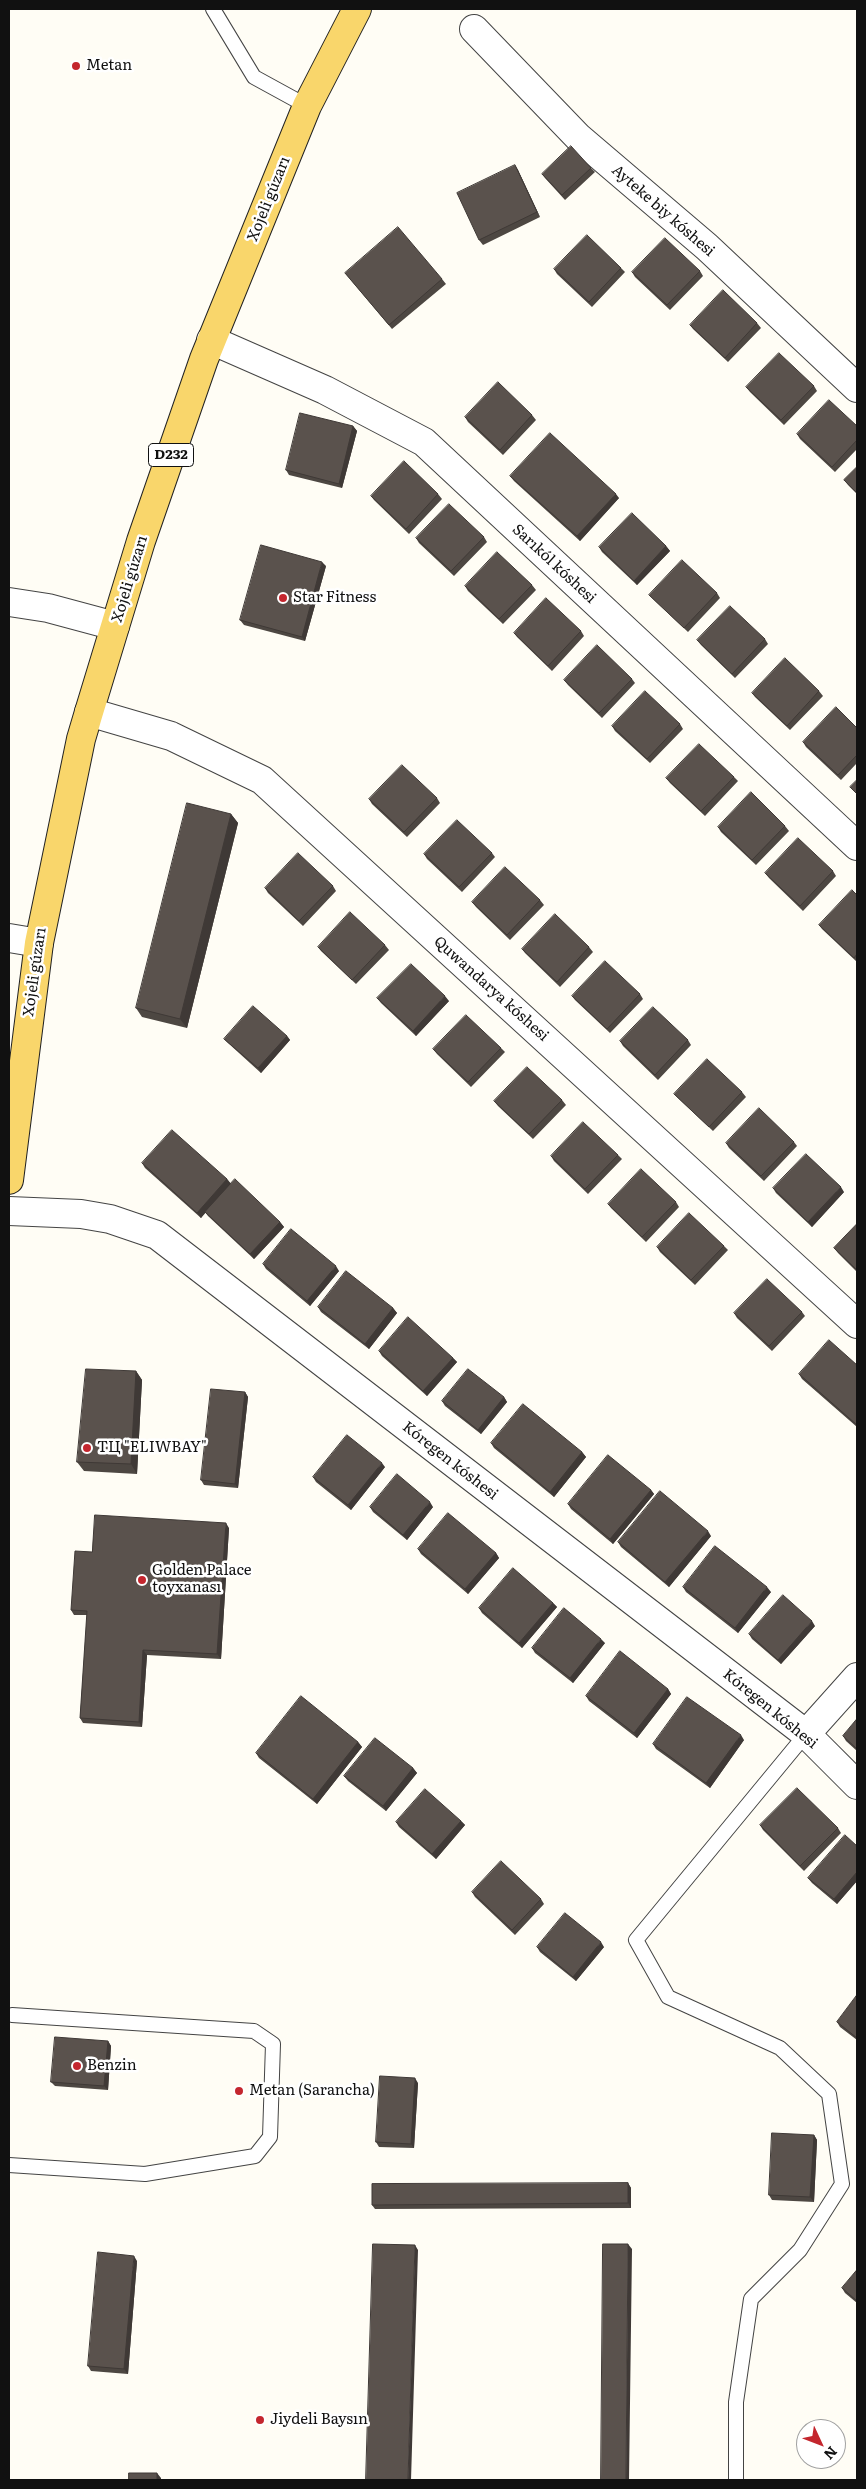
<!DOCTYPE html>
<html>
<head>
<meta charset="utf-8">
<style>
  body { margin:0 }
  #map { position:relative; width:866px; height:2489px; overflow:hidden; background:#fffdf5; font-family:Literata,serif }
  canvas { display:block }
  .frame { position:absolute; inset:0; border:10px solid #111; pointer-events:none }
  .north { position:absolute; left:796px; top:2419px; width:50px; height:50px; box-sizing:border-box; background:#fff; border:1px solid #a0a0a0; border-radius:50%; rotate:133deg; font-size:14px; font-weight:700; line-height:20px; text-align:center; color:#111 }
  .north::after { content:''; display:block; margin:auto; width:18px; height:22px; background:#c4262e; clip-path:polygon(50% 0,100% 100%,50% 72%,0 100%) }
</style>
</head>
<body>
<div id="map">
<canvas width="866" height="2489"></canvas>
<div class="frame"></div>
<div class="north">N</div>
</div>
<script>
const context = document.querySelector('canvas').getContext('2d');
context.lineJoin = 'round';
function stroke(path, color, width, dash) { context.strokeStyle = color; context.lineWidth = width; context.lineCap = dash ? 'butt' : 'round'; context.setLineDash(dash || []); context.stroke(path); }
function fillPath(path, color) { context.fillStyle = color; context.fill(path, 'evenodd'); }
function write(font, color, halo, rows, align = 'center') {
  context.font = font + ' Literata,serif'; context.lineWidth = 5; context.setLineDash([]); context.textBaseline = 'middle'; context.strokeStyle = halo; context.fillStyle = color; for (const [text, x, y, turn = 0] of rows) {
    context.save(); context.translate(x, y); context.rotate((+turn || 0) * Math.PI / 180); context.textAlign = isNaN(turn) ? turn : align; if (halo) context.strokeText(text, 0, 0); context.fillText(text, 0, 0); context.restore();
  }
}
const lane = new Path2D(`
  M213,9L254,77L307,106
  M9,2165L145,2174L255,2156L270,2137L273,2044L254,2031L12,2015
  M736,2480V2402L751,2299L800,2250L842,2184L829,2094L780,2048L668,1997L636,1940L806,1734`);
const street = new Path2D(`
  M474,29L578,137L707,247L857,388
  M211,340L325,390L424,442L857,846
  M9,602L48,608L115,626
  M89,712L171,736L262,780L857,1324
  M9,938L39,943
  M9,1211L81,1214L110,1219L157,1235L806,1734L857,1785
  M806,1734L857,1677`);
const primary = new Path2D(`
  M9,1180L39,943L81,739L89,712L141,541L204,359L307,106L357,9`);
const wall = new Path2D(`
  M515,165L518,170L540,217L483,245L479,240Z
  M591,168L595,172L565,200L545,178L542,174Z
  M621,268L625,272L592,307L557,274L554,269Z
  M700,271L703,276L670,310L635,277L632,272Z
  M345,273L442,279L446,284L392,329Z
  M757,323L761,328L728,362L693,329L690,325Z
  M814,386L817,391L784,425L750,392L746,387Z
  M532,415L536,420L503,455L468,422L465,417Z
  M353,426L357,431L342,488L289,475L286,470Z
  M857,426V449L835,472L800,439L797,434Z
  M857,467V494L848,485L844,480Z
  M510,476L619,498L580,541L514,481Z
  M438,494L442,499L409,534L374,500L371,496Z
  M484,537L487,542L454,576L419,543L416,538Z
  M666,546L670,551L637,585L602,552L599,547Z
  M326,566L305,641L244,625L240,620Z
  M532,585L536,590L503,624L468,591L465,586Z
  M717,593L720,598L688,632L653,599L649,595Z
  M581,631L584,636L552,671L517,637L514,633Z
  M765,639L768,644L735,678L701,645L697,640Z
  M632,679L635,683L602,718L568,685L564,680Z
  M819,691L823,696L790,730L755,697L752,693Z
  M680,724L683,729L650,763L615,731L612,726Z
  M857,728V763L841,780L806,747L803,742Z
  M734,777L738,781L705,816L670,783L666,778Z
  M437,798L440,803L407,837L372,804L369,799Z
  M231,814L238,823L187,1028L142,1017L136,1008Z
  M785,826L789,831L756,865L721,832L718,827Z
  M492,853L495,857L462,892L427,859L424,854Z
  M833,871L836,876L803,911L769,878L765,873Z
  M333,886L336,891L303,926L268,893L265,888Z
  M857,895V962L822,929L819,925Z
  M540,900L544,905L510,940L476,907L472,902Z
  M385,945L389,950L356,984L321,951L318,947Z
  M589,947L593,952L560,987L525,953L522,949Z
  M640,994L643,999L610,1033L575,1000L572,996Z
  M377,998L449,1001L416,1036L381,1003Z
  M287,1036L290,1040L261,1073L228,1043L224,1039Z
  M688,1040L691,1045L658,1080L623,1046L620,1041Z
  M501,1048L505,1052L471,1087L437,1054L433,1049Z
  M742,1092L746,1097L713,1131L678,1098L674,1094Z
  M562,1100L566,1105L533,1139L498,1106L494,1101Z
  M794,1142L797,1146L764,1181L729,1148L726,1143Z
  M618,1155L622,1159L588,1194L554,1161L551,1156Z
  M142,1163L227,1179L231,1184L280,1222L284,1227L254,1259L208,1216L205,1212L201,1218L145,1168Z
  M773,1188L844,1192L812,1227L776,1193Z
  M676,1202L679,1207L646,1242L611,1208L608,1204Z
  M857,1224V1272L838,1253L834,1248Z
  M724,1246L728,1250L695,1285L660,1252L657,1247Z
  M263,1264L339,1271L310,1306L266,1269Z
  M318,1307L393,1308L397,1313L369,1349L321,1312Z
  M802,1312L805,1316L772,1351L737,1318L734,1313Z
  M379,1351L453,1358L457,1362L427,1396L382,1356Z
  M857,1365V1427L802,1379L799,1374Z
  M136,1371L142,1380L137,1474L84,1471L77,1462Z
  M245,1392L248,1397L238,1488L204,1485L201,1480Z
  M504,1397L507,1402L481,1434L445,1406L442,1401Z
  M491,1443L582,1452L586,1457L554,1497L494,1448Z
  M385,1467L351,1510L316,1482L313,1477Z
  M651,1490L654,1494L613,1544L571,1509L568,1504Z
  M370,1507H433L407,1540L373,1512Z
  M229,1528L221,1659L147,1655L142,1727L83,1723L80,1718L87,1615H74L71,1610L92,1552Z
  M711,1536L669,1587L621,1547L618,1542Z
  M418,1549L496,1553L499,1558L468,1594L421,1554Z
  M683,1587L771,1592L738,1633L686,1592Z
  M553,1603L557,1607L522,1648L482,1613L479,1608Z
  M815,1626L781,1664L752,1639L749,1634Z
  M605,1643L573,1683L535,1653L532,1648Z
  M668,1689L671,1694L637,1738L589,1701L586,1696Z
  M857,1719V1751L846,1741L843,1736Z
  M744,1740L710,1788L656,1749L653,1744Z
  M358,1742L362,1747L317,1804L259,1758L256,1753Z
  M413,1768L417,1773L386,1811L348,1781L344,1776Z
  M461,1821L465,1825L436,1859L399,1827L396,1822Z
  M760,1825L838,1828L841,1833L804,1871L763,1830Z
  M857,1846V1881L837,1904L812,1883L808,1878Z
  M472,1892L541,1899L544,1904L515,1935L475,1897Z
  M537,1947H604L576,1981L540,1952Z
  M857,1995V2040L840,2027L837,2022Z
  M108,2041L111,2046L108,2090L55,2086L51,2082Z
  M418,2083L414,2148L379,2147L376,2142Z
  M814,2135L817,2140L814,2202L772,2200L769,2195Z
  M628,2183L631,2188V2208L375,2209L372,2205Z
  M137,2261L128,2374L91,2371L88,2366Z
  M857,2270V2303L845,2293L842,2288Z`);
const shadedWall = new Path2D(`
  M515,165L518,170L540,217L537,212Z
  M353,426L357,431L342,488L339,484Z
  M616,494L619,498L580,541L577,536Z
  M666,546L670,551L637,585L634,581Z
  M322,562L326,566L305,641L302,637Z
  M231,814L238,823L187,1028L180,1019Z
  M445,996L449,1001L416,1036L413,1031Z
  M287,1036L290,1040L261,1073L258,1068Z
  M227,1179L231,1184L201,1218L197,1213Z
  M841,1187L844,1192L812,1227L808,1222Z
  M280,1222L284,1227L254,1259L250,1254Z
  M336,1266L339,1271L310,1306L307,1301Z
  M393,1308L397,1313L369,1349L365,1344Z
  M453,1358L457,1362L427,1396L423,1391Z
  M136,1371L142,1380L137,1474L131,1464Z
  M245,1392L248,1397L238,1488L235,1484Z
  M504,1397L507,1402L481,1434L478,1430Z
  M582,1452L586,1457L554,1497L550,1492Z
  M382,1463L385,1467L351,1510L348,1505Z
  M651,1490L654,1494L613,1544L610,1539Z
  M430,1502L433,1507L407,1540L403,1535Z
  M226,1523L229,1528L221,1659L217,1654Z
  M708,1531L711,1536L669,1587L665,1582Z
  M496,1553L499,1558L468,1594L465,1589Z
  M767,1587L771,1592L738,1633L735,1628Z
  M553,1603L557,1607L522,1648L519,1643Z
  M812,1621L815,1626L781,1664L778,1660Z
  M601,1639L605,1643L573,1683L570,1678Z
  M143,1650L147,1655L142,1727L139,1722Z
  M668,1689L671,1694L637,1738L634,1733Z
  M741,1735L744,1740L710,1788L706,1783Z
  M358,1742L362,1747L317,1804L313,1799Z
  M413,1768L417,1773L386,1811L383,1806Z
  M461,1821L465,1825L436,1859L432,1854Z
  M857,1872V1881L837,1904L834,1899Z
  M601,1942L604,1947L576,1981L573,1977Z
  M108,2041L111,2046L108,2090L104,2086Z
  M415,2078L418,2083L414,2148L411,2144Z
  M814,2135L817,2140L814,2202L810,2197Z
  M628,2183L631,2188V2208L628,2203Z
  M628,2244L632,2249L629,2480H626Z
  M415,2245L418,2250L411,2480H408Z
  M134,2256L137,2261L128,2374L124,2369Z
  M157,2473L161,2478V2480H157Z`);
const building = new Path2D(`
  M571,146L591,168L562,195L542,174Z
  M515,165L537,212L479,240L457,193Z
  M398,227L442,279L389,325L345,273Z
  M587,235L621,268L589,302L554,269Z
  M665,238L700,271L667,305L632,272Z
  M723,290L757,323L725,358L690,325Z
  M779,353L814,386L781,420L746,387Z
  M498,382L532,415L500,450L465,417Z
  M829,400L857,426V440L832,467L797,434Z
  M300,413L353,426L339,484L286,470Z
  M550,433L616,494L577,536L510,476Z
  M404,461L438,494L406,529L371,496Z
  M857,467V493L844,480Z
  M449,504L484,537L451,571L416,538Z
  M632,513L666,546L634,581L599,547Z
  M261,545L322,562L302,637L240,620Z
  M497,552L532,585L499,619L465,586Z
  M682,560L717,593L684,628L649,595Z
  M546,598L581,631L548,666L514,633Z
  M730,606L765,639L732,674L697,640Z
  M597,645L632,679L599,713L564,680Z
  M785,658L819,691L787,726L752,693Z
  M645,691L680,724L647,759L612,726Z
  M836,707L857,728V755L838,775L803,742Z
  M699,744L734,777L701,811L666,778Z
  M402,765L437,798L404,832L369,799Z
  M857,780V794L850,787Z
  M751,792L785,826L752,860L718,827Z
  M187,803L231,814L180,1019L136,1008Z
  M457,820L492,853L459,887L424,854Z
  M798,838L833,871L800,906L765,873Z
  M298,853L333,886L299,921L265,888Z
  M505,867L540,900L507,935L472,902Z
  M852,890L857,895V954L854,958L819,925Z
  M350,912L385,945L352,980L318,947Z
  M555,914L589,947L557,982L522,949Z
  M605,961L640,994L607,1029L572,996Z
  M411,964L445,996L413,1031L377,998Z
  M253,1006L287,1036L258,1068L224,1039Z
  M653,1007L688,1040L655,1075L620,1041Z
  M466,1015L501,1048L468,1082L433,1049Z
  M707,1059L742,1092L709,1127L674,1094Z
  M527,1067L562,1100L529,1134L494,1101Z
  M759,1108L794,1142L761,1176L726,1143Z
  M583,1122L618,1155L585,1189L551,1156Z
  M172,1130L227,1179L197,1213L142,1163Z
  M806,1154L841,1187L808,1222L773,1188Z
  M641,1169L676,1202L642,1237L608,1204Z
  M235,1179L280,1222L250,1254L205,1212Z
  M689,1213L724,1246L691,1280L657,1247Z
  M857,1224V1270L834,1248Z
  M291,1229L336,1266L307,1301L263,1264Z
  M346,1271L393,1308L365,1344L318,1307Z
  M767,1279L802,1312L769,1346L734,1313Z
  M408,1317L453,1358L423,1391L379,1351Z
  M829,1340L857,1365V1425L799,1374Z
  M86,1369L136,1371L131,1464L77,1462Z
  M468,1369L504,1397L478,1430L442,1401Z
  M211,1389L245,1392L235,1484L201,1480Z
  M523,1404L582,1452L550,1492L491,1443Z
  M347,1435L382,1463L348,1505L313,1477Z
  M608,1455L651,1490L610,1539L568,1504Z
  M397,1474L430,1502L403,1535L370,1507Z
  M660,1491L708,1531L665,1582L618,1542Z
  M448,1513L496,1553L465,1589L418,1549Z
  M95,1515L226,1523L217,1654L143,1650L139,1722L80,1718L87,1611L71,1610L75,1551L92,1552Z
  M715,1546L767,1587L735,1628L683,1587Z
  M513,1568L553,1603L519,1643L479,1608Z
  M783,1595L812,1621L778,1660L749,1634Z
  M564,1608L601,1639L570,1678L532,1648Z
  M620,1651L668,1689L634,1733L586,1696Z
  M301,1696L358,1742L313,1799L256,1753Z
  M687,1697L741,1735L706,1783L653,1744Z
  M857,1719V1749L843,1736Z
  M375,1738L413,1768L383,1806L344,1776Z
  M797,1788L838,1828L800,1866L760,1825Z
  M425,1789L461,1821L432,1854L396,1822Z
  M845,1835L857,1846V1872L834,1899L808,1878Z
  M501,1861L541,1899L512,1930L472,1892Z
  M565,1913L601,1942L573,1977L537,1947Z
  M857,1995V2038L837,2022Z
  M55,2037L108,2041L104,2086L51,2082Z
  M380,2076L415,2078L411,2144L376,2142Z
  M772,2133L814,2135L810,2197L769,2195Z
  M628,2183V2203L372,2205V2184Z
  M373,2244L415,2245L408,2480H366Z
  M603,2244H628L626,2480H601Z
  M98,2252L134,2256L124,2369L88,2366Z
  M857,2270V2301L842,2288Z
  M129,2473H157V2480H129Z`);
const markers = [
  [76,66,5,"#c4262e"],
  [283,598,5,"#c4262e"],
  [87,1448,5,"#c4262e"],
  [142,1580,5,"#c4262e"],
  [77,2066,5,"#c4262e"],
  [239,2091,5,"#c4262e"],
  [260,2420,5,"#c4262e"]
];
const shields = [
  [171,455,45]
];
const shieldNames = [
  ["D232",171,455]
];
const poiNames = [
  ["Metan",86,66],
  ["Star Fitness",293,598],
  ["ТЦ \"ELIWBAY\"",97,1448],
  ["Golden Palace",152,1571],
  ["toyxanası",152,1588],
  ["Benzin",87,2066],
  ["Metan (Sarancha)",249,2091],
  ["Jiydeli Baysın",270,2420]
];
const streetNames = [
  ["Xojeli gúzarı",269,199,-68],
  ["Ayteke biy kóshesi",663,211,41],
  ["Sarıkól kóshesi",554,564,43],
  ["Xojeli gúzarı",130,579,-73],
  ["Xojeli gúzarı",35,972,-82],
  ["Quwandarya kóshesi",491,989,42],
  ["Kóregen kóshesi",450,1461,38],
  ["Kóregen kóshesi",770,1709,39]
];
stroke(lane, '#444', 16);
stroke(street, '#444', 30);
stroke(primary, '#222', 30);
stroke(lane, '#fff', 14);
stroke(street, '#fff', 28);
stroke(primary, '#f9d66b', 28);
fillPath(wall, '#4d4742');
fillPath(shadedWall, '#3f3936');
fillPath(building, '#5a524d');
stroke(building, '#3f3936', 1);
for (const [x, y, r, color] of markers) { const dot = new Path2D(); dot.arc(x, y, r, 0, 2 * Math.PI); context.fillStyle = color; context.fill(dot); stroke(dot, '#fff', 2); }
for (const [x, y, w] of shields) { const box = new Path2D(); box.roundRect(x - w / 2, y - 11.5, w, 23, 4); context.fillStyle = '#fff'; context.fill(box); stroke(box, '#111', 1); }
write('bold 14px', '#111', null, shieldNames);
write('15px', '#111', '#fff', poiNames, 'left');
write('15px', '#111', '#fff', streetNames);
</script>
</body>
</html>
